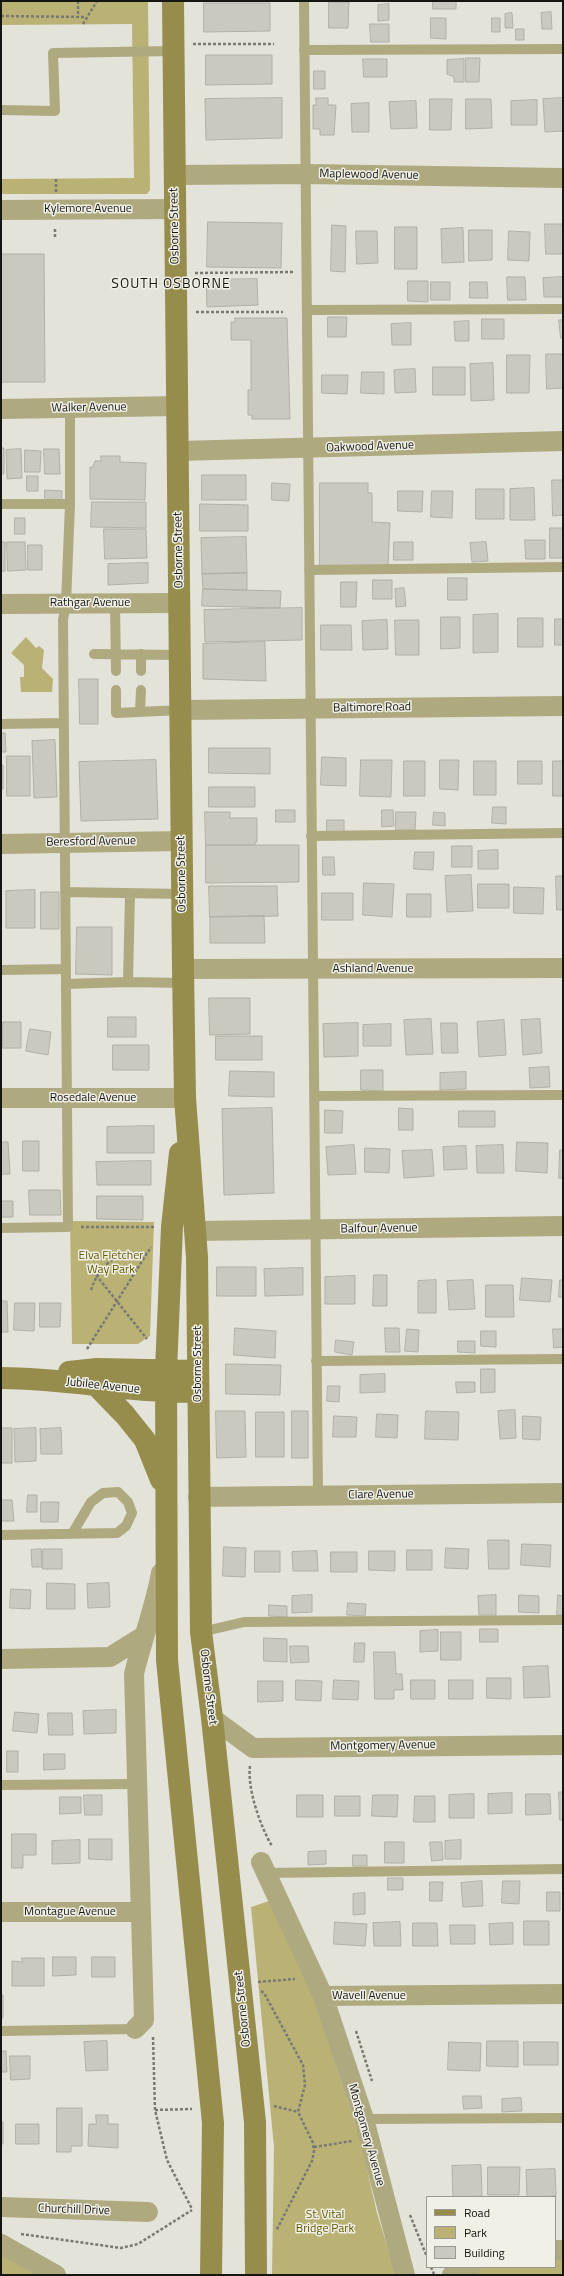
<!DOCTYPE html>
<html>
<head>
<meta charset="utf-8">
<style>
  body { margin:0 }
  #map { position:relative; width:564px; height:2276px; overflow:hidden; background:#e3e3da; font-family:"Titillium Web",sans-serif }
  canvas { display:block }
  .frame { position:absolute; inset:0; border:2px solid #151512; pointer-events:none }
  .legend { position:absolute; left:426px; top:2196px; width:130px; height:72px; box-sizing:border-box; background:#f1f0e7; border:1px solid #999892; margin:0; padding:5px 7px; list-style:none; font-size:12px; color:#151512 }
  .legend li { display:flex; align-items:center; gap:8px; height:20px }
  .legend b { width:20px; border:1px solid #999892 }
</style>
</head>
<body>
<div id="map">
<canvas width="564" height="2276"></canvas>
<div class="frame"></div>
<ul class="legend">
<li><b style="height:5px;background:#968d4c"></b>Road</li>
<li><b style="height:11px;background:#bab275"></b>Park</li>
<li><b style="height:11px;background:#c9c9c0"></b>Building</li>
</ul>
</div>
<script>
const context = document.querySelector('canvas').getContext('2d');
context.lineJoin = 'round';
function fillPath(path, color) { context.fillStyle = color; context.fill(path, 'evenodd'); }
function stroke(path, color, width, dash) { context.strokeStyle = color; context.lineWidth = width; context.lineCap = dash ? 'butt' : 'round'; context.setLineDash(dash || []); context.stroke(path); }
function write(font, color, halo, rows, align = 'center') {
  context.font = font + ' "Titillium Web",sans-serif'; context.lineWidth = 3; context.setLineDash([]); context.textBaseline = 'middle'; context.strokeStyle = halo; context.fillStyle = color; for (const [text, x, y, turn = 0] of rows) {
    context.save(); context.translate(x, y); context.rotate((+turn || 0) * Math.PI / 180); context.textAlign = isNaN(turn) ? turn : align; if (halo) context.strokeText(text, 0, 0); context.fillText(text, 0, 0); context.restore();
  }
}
const green = new Path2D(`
  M1,1H148L150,190L147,194H1V179L134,178L132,24L1,25Z
  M26,637L36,648L39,646L44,650L42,668L53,679L52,692H21L20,677H24V665L11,653Z
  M70,1221L154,1222L150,1336L138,1344H72Z
  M269,1901L314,1999L360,2139L377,2213L396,2275H272L274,2147L251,1907Z
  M1,2244L56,2275H1Z
  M555,2250H563V2275H452L471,2267H555Z`);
const building = new Path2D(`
  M433,1H456V9H433Z
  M329,2H349L348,28H329Z
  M204,3H270V31L204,32Z
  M389,4V20L378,21V5Z
  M551,12L552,29H542L541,13Z
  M512,13L513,28H505V14Z
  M431,18H446V39L431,38Z
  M492,18H500V32H492Z
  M370,24H389V42H371Z
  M516,29H524V40H516Z
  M206,55H272V84L206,85Z
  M466,58H480L479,82H466Z
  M363,59H387V77H364Z
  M464,59V82H454V77L447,74V60Z
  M314,71H325V89H314Z
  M282,98V138L206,140L205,99Z
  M316,98H328V105H336L334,135H320V129H313V105H316Z
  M563,98V131L545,132L543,99Z
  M430,99H452L451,130H430Z
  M466,99H491L492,128L466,129Z
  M537,100V125H511V101Z
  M416,101L417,128L391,129L389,102Z
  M369,103V132H352L351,104Z
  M208,222L282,223L281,268L207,267Z
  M545,224H563V254H546Z
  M332,225L346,226L345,272L331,271Z
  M395,227H417V269H395Z
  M463,228L464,262L442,263L441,229Z
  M469,230H492V260L469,261Z
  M356,231H377L378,263L357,264Z
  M509,231L530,232L529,261L508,260Z
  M1,254H44L45,382H1Z
  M507,277H525L526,300H508Z
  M563,277V297H544L543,278Z
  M257,279L258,305L207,307L206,280Z
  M408,281H428V302L408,301Z
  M431,282H450V300H431Z
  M470,282H487L488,298H470Z
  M328,317H347L346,337H328Z
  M235,318H287L290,419H252V415H248V390H251V340H231V322H235Z
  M482,319H504V339H482Z
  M559,320H563V338H561Z
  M469,321V341H455L454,322Z
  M411,323V345H392L391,324Z
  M546,354H563V388L547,389Z
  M507,355H530L529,393H507Z
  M493,363L494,400L471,401L470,364Z
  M433,367H465V395H433Z
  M415,369L416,392L395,393L394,370Z
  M362,372H384V394L361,393Z
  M322,375H348L347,394L322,393Z
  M1,448H4V474H1Z
  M21,449L22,478L7,479L6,450Z
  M44,449H59L60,474H45Z
  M25,450L41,451L40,472H25Z
  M101,456H120V462L146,463L145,500L90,499V467H93L95,461H101Z
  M202,475H246V500H202Z
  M27,476H38V491H27Z
  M552,480H563V515L553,516Z
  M272,483L290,484L289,501L272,500Z
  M320,483H368V493H372V522L390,523L388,566L320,567Z
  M534,488L535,520H510V489Z
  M476,489H504V519H476Z
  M45,490L62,491V500H45Z
  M398,491H423L422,512L398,511Z
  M432,491H453L452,518L431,517Z
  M92,502H146V528L91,527Z
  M200,504L248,505V531H200Z
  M15,518H25V534H15Z
  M550,528H563V558H550Z
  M104,529H146L147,558L105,559Z
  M246,537L247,573L202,574L201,538Z
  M525,540H545V559H526Z
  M1,542H5V571H1Z
  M7,542H25L26,570L8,571Z
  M394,542H413V560H394Z
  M486,542L488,561L472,562L470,543Z
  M28,545H42V570H28Z
  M148,563V583L108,585V564Z
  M247,573V590L203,589L202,574Z
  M448,578H467V600H448Z
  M373,580H392V599H373Z
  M341,582H357L356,607H341Z
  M404,588L406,606L396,607L395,589Z
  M203,589L281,591L280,608L202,606Z
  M302,608V640L205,642L204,610Z
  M498,614V652L473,653V615Z
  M441,617H460V648L441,649Z
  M518,618H543V647H518Z
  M555,619H563V645H555Z
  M387,620L388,649L363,650L362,621Z
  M395,620H419V655H396Z
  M321,625H351L352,650H321Z
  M265,642L266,681L203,679V644Z
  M79,679H98V724H80Z
  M1,733H5L6,752H1Z
  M55,740L57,797L34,798L32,741Z
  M209,748H270V774L209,773Z
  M7,756H30V796H7Z
  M322,757L346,758V786L321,785Z
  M156,760L158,819L81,821L79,762Z
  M361,760H392L391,797L360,796Z
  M440,760H459L458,790L440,789Z
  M404,761H425V796H404Z
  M474,761H496V795H474Z
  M518,761H542V784H518Z
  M553,761H563V796H553Z
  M1,765H3V789H1Z
  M209,787H255V807H209Z
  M493,807H506V824L492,823Z
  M276,810H295V822H276Z
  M382,810H393L394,826L382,827Z
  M205,812H230V818H257V842H255V845H206Z
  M396,812H416L415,830H396Z
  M434,812L445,813V826L433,825Z
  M327,820H344V832H327Z
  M206,845H299V882L206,883Z
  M452,846H472V867H452Z
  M498,850V869H478V851Z
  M415,852H434L433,870L414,869Z
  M323,857H334L335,875H323Z
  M471,875L473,911L447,912L445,876Z
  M556,876H563V910H557Z
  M364,883L394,884L392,917L363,915Z
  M478,884H509V908H478Z
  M209,886H277L278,916L210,917Z
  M514,887L544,888L543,914L514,913Z
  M35,890V928H6V891Z
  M41,892H59V929H41Z
  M322,893H353V920H322Z
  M407,894H431V917H407Z
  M264,916L265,943H210V917Z
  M77,927H112V975L76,974Z
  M209,998H250V1034L210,1035Z
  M108,1017H136V1037H108Z
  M431,1019L433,1054L406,1055L404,1020Z
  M540,1019L542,1053L523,1055L521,1020Z
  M504,1020L506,1055L479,1057L477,1022Z
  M3,1022H21V1048H3Z
  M358,1023V1056L324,1057L323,1024Z
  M441,1023H457L458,1053H442Z
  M391,1024V1046H363V1025Z
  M30,1029L51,1032L48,1055L26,1051Z
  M216,1036H262V1060H216Z
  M113,1045H149V1070H113Z
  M549,1067L550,1087L530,1088L529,1068Z
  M361,1070H383V1091L361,1090Z
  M230,1071L274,1072V1097L229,1096Z
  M466,1072V1089L440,1090V1073Z
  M272,1108L274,1193L224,1195L222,1109Z
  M399,1108L413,1109V1130H399Z
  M325,1110L343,1111L342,1133H325Z
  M459,1111H495V1127H459Z
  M154,1126V1153H107V1127Z
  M23,1141H39V1171H23Z
  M1,1142H8L10,1174H1Z
  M517,1142L548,1143L547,1173L516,1171Z
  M354,1145L356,1174L328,1175L326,1147Z
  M503,1145L504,1173H477L476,1146Z
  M466,1146L467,1169L444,1170L443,1147Z
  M365,1148L390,1149L389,1173L365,1172Z
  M432,1150L434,1176L404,1178L402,1151Z
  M560,1150H563V1178H559Z
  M151,1161V1185H97L96,1162Z
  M29,1190H60L61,1215H30Z
  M97,1196H143V1220L97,1219Z
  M1,1201H13V1217H1Z
  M217,1267H256V1296H217Z
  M303,1268V1295L265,1296L264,1269Z
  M374,1275H387V1306H373Z
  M355,1276V1304H325V1277Z
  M522,1278L552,1280L550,1302L520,1300Z
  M436,1280V1313H418V1281Z
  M473,1280L475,1309L449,1310L447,1281Z
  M560,1280H563V1297H559Z
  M486,1285H513L514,1317H486Z
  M1,1301H7L8,1332H1Z
  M15,1303H35L34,1331L14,1330Z
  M40,1303H61L60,1327H40Z
  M235,1328L276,1331L275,1358L234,1355Z
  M385,1328H399L400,1352H386Z
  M407,1329L419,1330L418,1352L405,1351Z
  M553,1329H563V1347L554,1348Z
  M481,1331H496V1347L481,1346Z
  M336,1340L354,1342L352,1355L335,1352Z
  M458,1341H475V1353L458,1352Z
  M226,1364L281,1365L280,1395L226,1394Z
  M481,1369H495V1392L481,1393Z
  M385,1374V1392L360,1393V1375Z
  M456,1382H475V1392L457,1393Z
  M328,1386H340L339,1402L327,1401Z
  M515,1410L516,1438L500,1439L498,1411Z
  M216,1411H245L246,1457L217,1458Z
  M292,1411H308V1458H292Z
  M426,1411L459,1412L458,1440L425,1439Z
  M256,1412H284V1457H256Z
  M377,1414L398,1415L397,1438L376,1437Z
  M334,1416L357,1417L356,1437H333Z
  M523,1416L541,1417L540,1440L523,1439Z
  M1,1428H12V1463H1Z
  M36,1428V1461L15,1462L14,1429Z
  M61,1428L62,1454H41L40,1429Z
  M28,1495H37V1512H27Z
  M1,1500H12L14,1521H1Z
  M41,1502H59L58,1522H41Z
  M488,1540H509V1569H489Z
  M522,1544L551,1545L550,1567L521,1565Z
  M224,1547L246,1548L245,1577L223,1576Z
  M446,1548L469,1549L468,1569L445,1568Z
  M41,1549L42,1567H32L31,1550Z
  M43,1549H62V1569H43Z
  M407,1550H432V1570H407Z
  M255,1551H280V1572H255Z
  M317,1551L318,1571H293L292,1552Z
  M369,1551H395V1571L369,1570Z
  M331,1552H357V1572H331Z
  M47,1583L75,1584V1609H47Z
  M109,1583L110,1607L88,1608L87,1584Z
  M11,1589L31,1590L30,1609L10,1608Z
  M312,1595V1612L292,1613V1596Z
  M496,1595V1615H479L478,1596Z
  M519,1595L539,1596V1613L519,1612Z
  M558,1595L563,1596V1615H557Z
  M348,1603L366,1604L365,1616L347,1615Z
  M269,1605L287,1606V1617L269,1616Z
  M480,1629H498V1642H480Z
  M438,1630V1651L420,1652V1631Z
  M441,1632H461V1660H441Z
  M264,1638L287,1639V1662L264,1661Z
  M355,1643H365L364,1662H354Z
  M290,1646H308L309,1662L291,1663Z
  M374,1652H395L396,1674H402L403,1690H394V1699H375Z
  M548,1666L550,1697L524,1698L523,1667Z
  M487,1678H511V1699L487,1698Z
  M296,1680L322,1681L321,1701L296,1700Z
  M334,1680L359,1681L358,1700L333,1699Z
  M411,1680H435V1699H411Z
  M449,1680H473V1699H449Z
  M258,1681H283V1701L258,1702Z
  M116,1710V1733L84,1734L83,1711Z
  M15,1712L39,1714L37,1733L13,1731Z
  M48,1713H72L73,1735H49Z
  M7,1751H18V1772H7Z
  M44,1754H65V1769L44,1770Z
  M559,1792H563V1820H560Z
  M512,1793V1813L488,1814V1794Z
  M474,1794V1818H449V1795Z
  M526,1794H550L551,1814L526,1815Z
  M84,1795H102V1815H85Z
  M297,1795H323V1817H297Z
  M373,1795H398L397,1817L372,1816Z
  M335,1796H360V1816H335Z
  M415,1796H435V1822H414Z
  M60,1797H81V1813L60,1814Z
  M12,1834H36V1855H23V1868H12Z
  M89,1839H112V1860L89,1859Z
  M80,1840V1863L52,1864V1841Z
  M461,1840V1859H445V1841Z
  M385,1842H404V1863H385Z
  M430,1842H442L443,1860L432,1861Z
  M326,1851V1864L308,1865V1852Z
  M353,1855H367V1866H353Z
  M388,1878H403V1890H388Z
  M482,1881L483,1906L463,1907L461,1883Z
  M503,1881H520L519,1904L502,1903Z
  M430,1882H443L442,1901H430Z
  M547,1892H560V1911H547Z
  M365,1893V1914L353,1915V1894Z
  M524,1921H549V1945H524Z
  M335,1922L367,1924L365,1946L334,1944Z
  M400,1922L401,1946H374L373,1923Z
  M413,1923H437L438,1946H413Z
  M513,1923V1944L490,1945L489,1924Z
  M450,1925H475V1944H451Z
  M53,1957H76V1975L53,1976Z
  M92,1957H115V1977H92Z
  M22,1958H44V1986H12V1961L22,1962Z
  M1,1995H3V2018H1Z
  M107,2041L108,2070L86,2071L84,2042Z
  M487,2041H518V2067L487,2066Z
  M449,2042L481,2043L480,2071L448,2070Z
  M524,2042H558V2065H524Z
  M1,2051H6L7,2072H1Z
  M10,2056H30V2079L11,2080Z
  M463,2096H481L482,2108L464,2109Z
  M521,2098L522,2111L502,2112V2099Z
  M57,2108H82V2146H71V2152H57Z
  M96,2115H108V2124H118V2148L88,2146L89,2124H96Z
  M1,2122H3V2144H1Z
  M16,2124H39V2144H16Z
  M481,2165L482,2196L453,2197L452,2166Z
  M488,2167H520L519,2195H488Z
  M555,2169L556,2196L527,2197L526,2170Z`);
const path = new Path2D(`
  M78,1V17
  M1,16L86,17
  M83,24L97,1
  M193,44H274
  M56,192V179
  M55,237V227
  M195,273L294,272
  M196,312H283
  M81,1227H154
  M96,1275L147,1339
  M91,1290C99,1265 119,1248 147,1254
  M87,1349L151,1247
  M250,1766C247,1788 260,1826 272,1846
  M258,1982L295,1979
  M261,1991L264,1993L303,2065L305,2085L298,2112L313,2143L314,2151L312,2161L276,2231
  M356,2031L372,2081
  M153,2037L155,2110L167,2160L192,2209
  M274,2106L298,2112
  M155,2110L192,2109
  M314,2147L352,2141
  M410,2215L427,2257
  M21,2234L121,2248L138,2244L192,2210
  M431,2267L434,2274`);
const service = new Path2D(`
  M304,1L318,1496
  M304,50L563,49
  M1,110L55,111L53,53L173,51
  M307,310L563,309
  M1,504H70
  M309,570L563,567
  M115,603L116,671
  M94,654L180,655
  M141,671V654
  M116,690V713L181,710
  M140,712L141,690
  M1,724L64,723
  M311,836L563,833
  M65,892L182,894
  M130,894L128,982L183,983
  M1,970L66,969
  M66,984L128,982
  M314,1096L563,1095
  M1,1228L68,1227L63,620L66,603L70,504V408
  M316,1361L563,1359
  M1,1535L117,1533L126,1526L132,1513L128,1502L118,1492L103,1493L91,1502L72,1534
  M201,1632L244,1622L563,1620
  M1,1785L136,1784
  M266,1873L563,1869
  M1,2031L135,2029
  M364,2119L563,2118`);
const minor = new Path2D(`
  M175,175L307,174L563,178
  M1,210L175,209
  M1,409L177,406
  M178,451L563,441
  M1,604L179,603
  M181,710L563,706
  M1,844L182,841
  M183,969L563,968
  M1,1098H185
  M196,1231L563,1226
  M198,1497L563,1493
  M1,1659L110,1657L142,1637
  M212,1718L253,1748L563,1745
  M261,1862L323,1996L364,2119L405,2275
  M1,1912H140
  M323,1996L563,1994
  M135,2029L144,2020L134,1674C142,1640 155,1607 161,1573
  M1,2207L148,2212
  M1,2244L56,2275
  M555,2250H563
  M452,2275L471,2267`);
const secondary = new Path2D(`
  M173,1L183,969L185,1098L197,1257L201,1632L212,1718L255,2122L256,2275
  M180,1153L172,1227L166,1371L167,1660L213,2123L211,2275
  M69,1372L97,1369L198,1371
  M1,1378C67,1378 132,1393 198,1392
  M95,1384L125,1415L145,1440L161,1480`);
const streetNames = [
  ["Maplewood Avenue",369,175,1],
  ["Kylemore Avenue",88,209],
  ["Osborne Street",175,226,-91],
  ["Walker Avenue",89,408,-1],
  ["Oakwood Avenue",370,447,-2],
  ["Osborne Street",179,550,-91],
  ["Rathgar Avenue",90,603],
  ["Baltimore Road",372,708,-1],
  ["Beresford Avenue",91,842,-1],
  ["Osborne Street",182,874,-91],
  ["Ashland Avenue",373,969],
  ["Rosedale Avenue",93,1098],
  ["Balfour Avenue",379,1229,-1],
  ["Osborne Street",198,1364,-90],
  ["Jubilee Avenue",103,1386,6],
  ["Clare Avenue",381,1495,-1],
  ["Osborne Street",208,1687,83],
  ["Montgomery Avenue",383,1746,-1],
  ["Montague Avenue",70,1912],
  ["Wavell Avenue",369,1996],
  ["Osborne Street",243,2009,-96],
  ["Montgomery Avenue",366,2135,74],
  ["Churchill Drive",74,2210,2]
];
const parkNames = [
  ["Elva Fletcher",111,1256],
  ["Way Park",111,1270],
  ["St. Vital",325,2215],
  ["Bridge Park",325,2229]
];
const quarterNames = [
  ["SOUTH OSBORNE",171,285]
];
fillPath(green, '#bab275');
fillPath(building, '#c9c9c0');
stroke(building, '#b1b0a8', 1);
stroke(path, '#797973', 2.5, [3, 2]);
stroke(service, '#afa97f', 10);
stroke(minor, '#afa97f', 20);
stroke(secondary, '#968d4c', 22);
write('12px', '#151512', '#f1f0e7', streetNames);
write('12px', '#635903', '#f1f0e7', parkNames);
context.letterSpacing = '1px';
write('14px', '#151512', '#f1f0e7', quarterNames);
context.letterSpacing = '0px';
</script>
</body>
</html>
